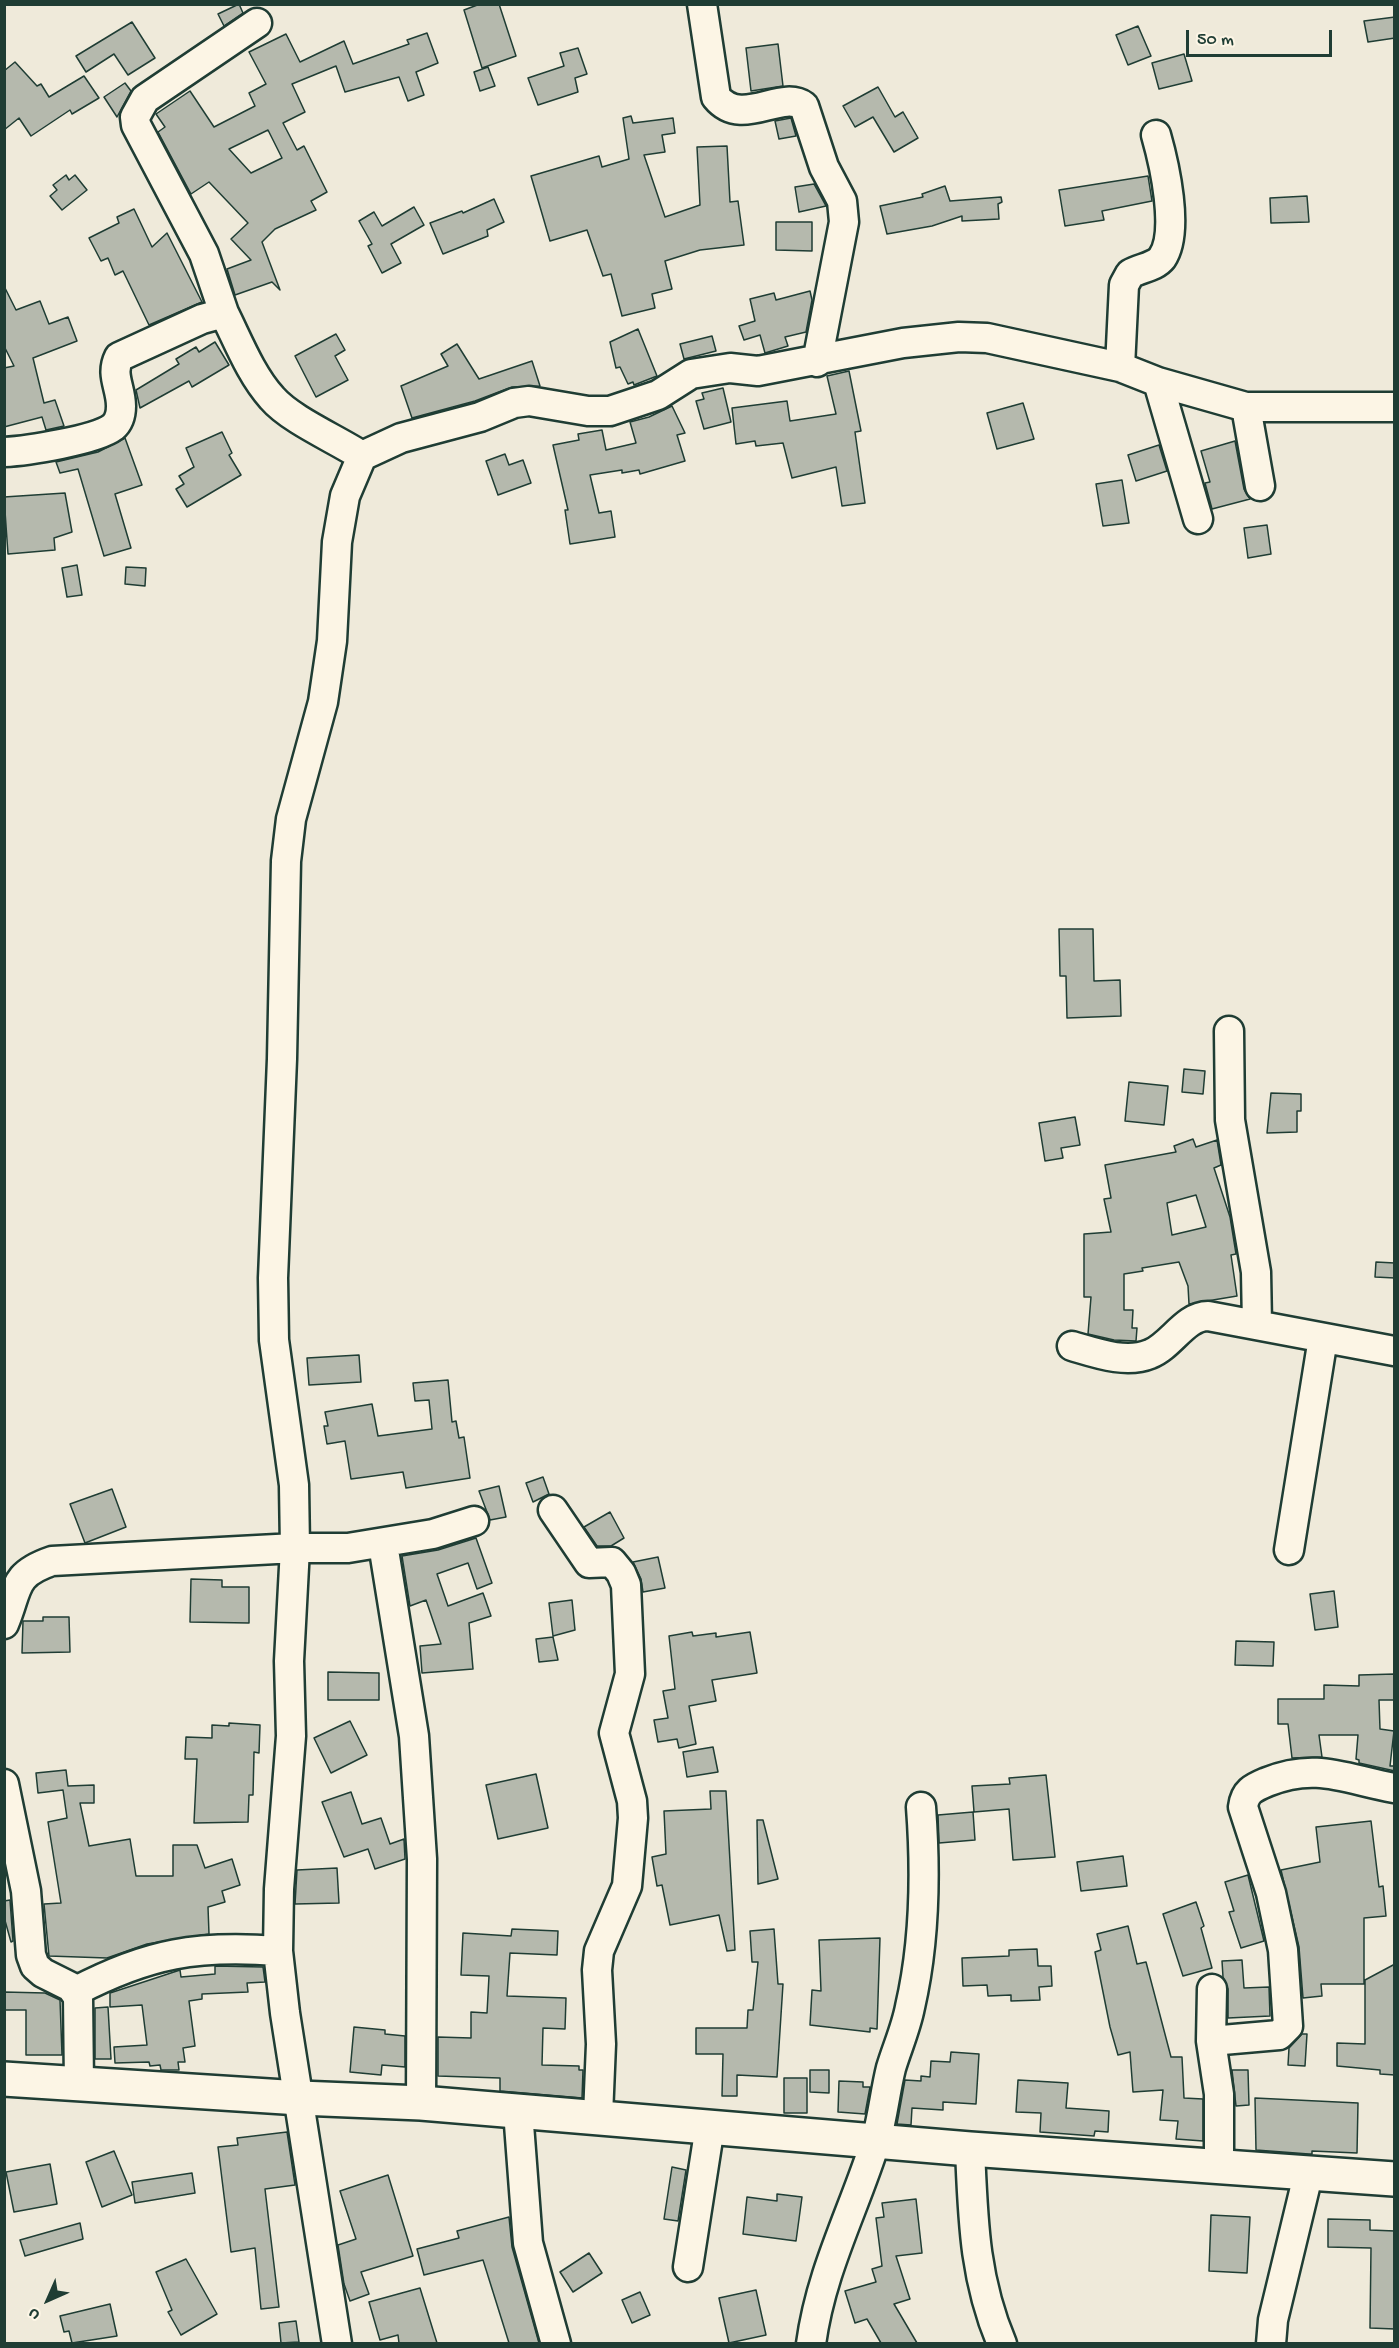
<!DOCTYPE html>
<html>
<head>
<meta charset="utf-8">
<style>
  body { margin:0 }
  #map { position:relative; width:1399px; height:2348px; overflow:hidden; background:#efeada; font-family:"Gochi Hand",sans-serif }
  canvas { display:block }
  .frame { position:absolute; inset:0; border:6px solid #1f3d34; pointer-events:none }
  .north { position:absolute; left:18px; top:2270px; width:60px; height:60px; -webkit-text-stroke:4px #fcf5e5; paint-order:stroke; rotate:225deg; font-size:16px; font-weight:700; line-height:24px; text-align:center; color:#1f3d34 }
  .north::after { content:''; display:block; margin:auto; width:21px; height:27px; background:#1f3d34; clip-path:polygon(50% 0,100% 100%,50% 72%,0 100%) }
  .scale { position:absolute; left:1186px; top:30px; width:146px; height:27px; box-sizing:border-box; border:3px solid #1f3d34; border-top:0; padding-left:8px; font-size:18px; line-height:21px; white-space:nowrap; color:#1f3d34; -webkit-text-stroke:4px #fcf5e5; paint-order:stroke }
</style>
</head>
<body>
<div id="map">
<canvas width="1399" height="2348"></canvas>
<div class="frame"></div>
<div class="north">U</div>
<div class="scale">50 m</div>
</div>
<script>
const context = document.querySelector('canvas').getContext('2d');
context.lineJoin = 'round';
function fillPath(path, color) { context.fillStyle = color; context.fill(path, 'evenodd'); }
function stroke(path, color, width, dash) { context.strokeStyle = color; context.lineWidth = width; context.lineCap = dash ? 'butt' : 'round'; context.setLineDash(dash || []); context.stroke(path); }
const building = new Path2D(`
  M239,4L243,13L224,26L218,14Z
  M480,4H499L516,56L482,68L464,10Z
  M1395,17V38L1368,42L1364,21Z
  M132,22L155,58L128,75L114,54L86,72L76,56Z
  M1138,26L1151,56L1128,65L1116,35Z
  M427,33L438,63L416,72L424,95L408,101L399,77L345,92L336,66L292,84L305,112L283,123L297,150L304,146L327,192L311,201L316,210L275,229L262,242L280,290L272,282L235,295L227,269L251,260L231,239L248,223L209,182L191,194L158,132L165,127L156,114L190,91L214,127L255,106L249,93L266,84L249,52L286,34L300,62L344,41L353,64L409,44L407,40ZM268,130L282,158L251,173L229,149Z
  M778,44L783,86L751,91L746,48Z
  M578,48L587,74L575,78L578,92L538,105L528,78L564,66L560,53Z
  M1184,54L1192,81L1159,89L1152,63Z
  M15,62L37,86L41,84L49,97L84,76L99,98L72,114L70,110L31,136L19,118L4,130V71Z
  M488,67L495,86L480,91L474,72Z
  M125,83L131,91L117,117L104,97Z
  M878,87L895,117L903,112L918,138L894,152L873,117L855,127L843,106Z
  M631,116L633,123L673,118L675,133L662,135L665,152L644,155L665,217L700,205L697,147L727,146L730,202L738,201L744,245L700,250L665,261L672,289L652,294L655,308L622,316L611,274L603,276L587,230L550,241L531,176L599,156L602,167L629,159L623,118Z
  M791,118L796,136L779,139L775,121Z
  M66,175L69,180L75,175L87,190L62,210L50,196L57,190L53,185Z
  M1148,176L1152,201L1102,211L1104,220L1065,226L1059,190Z
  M814,184L826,206L799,212L795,187Z
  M945,186L950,201L1001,197L1002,202L998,204L999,219L962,221V216L932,226L887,234L880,206L923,197L922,194Z
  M1307,196L1309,222L1271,223L1270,198Z
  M494,199L504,222L487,230L488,236L443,254L430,223L462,211L463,213Z
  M414,207L424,225L391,244L401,263L382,273L368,246L372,244L359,221L374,212L382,226Z
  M134,209L152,247L167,233L202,302L149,325L123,271L115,275L108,258L101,261L89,238L119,223L117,217Z
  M776,222H812V251L776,250Z
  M4,286L16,310L40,301L49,324L68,317L77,341L33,358L44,403L55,400L64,426L46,430L42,417L4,427V368L14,366L4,346Z
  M810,291L812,300L806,332L785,337L788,346L765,353L760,335L744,340L739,326L755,321L750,299L774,293L776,300Z
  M638,329L657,376L634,385L633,382L628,384L620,367L616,368L610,342Z
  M336,334L345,350L335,356L348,380L316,397L295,356Z
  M712,336L716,351L684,359L680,344Z
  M215,342L229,365L192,387L189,381L140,408L136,390L179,364L176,359L196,347L199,352Z
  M457,344L479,379L532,361L540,386L512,387L475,401L412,418L401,386L448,366L441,354Z
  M849,371L861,431L855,432L865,503L842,506L836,467L792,478L783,443L756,446L755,441L736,444L732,408L787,401L790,421L836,414L827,376Z
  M723,388L731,422L704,429L696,401L704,399L702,393Z
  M1023,403L1034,439L997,449L987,413Z
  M672,406L685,433L677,435L685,461L640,474L639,470L622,473V470L590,475L599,513L611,511L615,537L570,544L565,510H568L553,445L579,440L578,434L602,430L606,450L636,443L630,422L649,417Z
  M222,432L232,453L229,455L241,475L187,507L176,489L184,484L179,476L194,467L186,448Z
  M125,438L142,485L115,494L131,548L104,556L78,469L60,473L56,462L98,452Z
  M1235,441L1244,489L1250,499L1212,509L1205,483L1210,482L1201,451Z
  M1159,445L1167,471L1136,481L1128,455Z
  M505,454L509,465L523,460L531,483L498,495L486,461Z
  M1122,480L1129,523L1103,526L1096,484Z
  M65,493L72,532L54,538L55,550L8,554L4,497Z
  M1267,525L1271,554L1248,558L1244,528Z
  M77,565L82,595L67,597L62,568Z
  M126,567L146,568L145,586L125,584Z
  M1059,929H1093L1094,981L1120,980L1121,1016L1067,1018L1066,976H1060Z
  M1184,1069L1205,1071L1203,1094L1182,1092Z
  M1129,1082L1168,1086L1164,1125L1125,1121Z
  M1271,1093L1301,1094V1111H1297V1132L1267,1133Z
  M1075,1117L1080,1145L1061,1148L1063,1158L1045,1161L1039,1123Z
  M1193,1139L1196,1147L1217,1140L1221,1165L1214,1168L1230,1217L1236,1254L1231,1255L1237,1296L1189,1304L1188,1286L1179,1262L1142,1268L1143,1271L1124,1274V1310H1133L1132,1328H1137L1136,1341L1114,1340L1088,1334L1091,1297H1084V1234L1111,1232L1104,1199L1111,1198L1105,1165L1176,1152L1174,1146ZM1196,1195L1206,1227L1172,1235L1167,1203Z
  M1376,1262L1395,1263V1278L1375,1277Z
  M359,1355L361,1382L309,1385L307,1358Z
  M448,1380L452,1422L456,1421L459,1438L464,1437L470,1478L406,1488L403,1472L351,1479L345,1441L327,1444L324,1426H328L325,1412L372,1404L378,1436L432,1429L429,1400L415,1401L413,1383Z
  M543,1477L549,1494L533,1502L526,1483Z
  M499,1486L506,1517L490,1520L479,1491Z
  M112,1489L126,1527L85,1543L70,1504Z
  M610,1512L624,1538L611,1546H597L584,1527Z
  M476,1538L492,1583L477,1589L468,1563L437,1574L448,1606L483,1593L491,1616L469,1623L473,1669L422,1673L420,1646L441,1644L426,1600L410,1606L402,1556L438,1550Z
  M658,1557L665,1588L643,1592L641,1579L633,1562Z
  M191,1579L222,1580V1587H249V1623L190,1622Z
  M1334,1591L1338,1627L1315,1630L1310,1594Z
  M572,1600L575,1630L553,1636L549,1603Z
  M43,1617H69L70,1652L22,1653L23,1621H43Z
  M692,1632L693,1636L716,1633V1637L750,1632L757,1673L712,1680L716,1701L689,1706L696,1744L679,1748L677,1739L658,1742L654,1720L668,1718L663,1691L675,1689L669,1636Z
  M553,1637L558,1660L539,1662L536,1639Z
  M1236,1641L1274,1642L1273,1666L1235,1665Z
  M328,1672L379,1673V1700H328Z
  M1395,1674V1700H1379L1380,1729L1394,1731L1390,1766H1395V1771L1359,1763V1760L1356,1759L1358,1735H1319L1322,1757L1292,1758L1288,1724H1278V1699H1324V1685L1359,1686V1675Z
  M350,1721L367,1755L331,1773L314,1738Z
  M229,1723L260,1725L259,1753L254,1752L253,1795H249L248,1822L194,1823L197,1759H185L186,1737L212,1738V1725L229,1726Z
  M713,1747L718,1772L687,1777L683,1752Z
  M66,1770L68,1786L94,1785V1803H80L89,1846L130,1839L136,1876H173V1845H197L205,1868L232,1859L240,1885L222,1891L225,1902L208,1907L209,1934L147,1944L107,1958L49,1956L44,1904L61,1903L48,1822L67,1818L63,1790L38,1793L36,1773Z
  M536,1774L548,1828L498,1839L486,1785Z
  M1046,1775L1055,1857L1013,1860L1009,1809L974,1812L972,1786L1010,1784L1009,1778Z
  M710,1791H726L735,1950L727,1951L719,1915L670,1925L662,1885L657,1886L652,1857L666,1854L664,1811L711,1809Z
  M351,1792L362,1824L381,1818L390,1844L404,1839L405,1859L375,1869L368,1849L344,1857L322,1802Z
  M973,1812L975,1840L939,1843L938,1815Z
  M757,1820H763L778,1879L758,1884Z
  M1371,1821L1379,1887L1383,1886L1386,1916L1364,1918V1984H1321L1322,1996L1303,1998L1299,1947L1281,1870L1320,1862L1316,1827Z
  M1123,1856L1127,1886L1081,1891L1077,1862Z
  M337,1868L339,1903L295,1904L297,1870Z
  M1248,1875L1264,1941L1241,1948L1229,1912L1234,1911L1225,1882Z
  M10,1900L13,1941L11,1942L4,1917V1901Z
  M1196,1902L1204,1926L1201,1928L1212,1968L1183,1976L1163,1914Z
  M1128,1926L1137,1964L1146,1962L1171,2057H1182L1184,2098L1203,2099V2141L1176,2139L1178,2121L1160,2120L1163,2090L1133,2092L1130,2052L1118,2055L1110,2027L1095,1952L1101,1950L1097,1934Z
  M512,1929L558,1931L557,1955L510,1953L507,1996L566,1998L565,2029L543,2028L542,2065L579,2066V2070H583L582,2098L500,2091V2078L438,2076V2037L471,2038V2012L487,2013L489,1976L461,1975L463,1933L511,1936Z
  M774,1929L778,1984H783L777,2077L737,2075V2096H722L723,2054H696V2028H747L748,2010H753L758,1962H752L750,1931Z
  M880,1938L877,2029L870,2028V2032L810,2025L812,1990L821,1991L819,1940Z
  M1037,1949L1038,1966H1051L1052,1986L1039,1987L1040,2000L1011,2001V1995L988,1996L987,1985L963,1986L962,1958L1009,1956V1950Z
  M1242,1960L1244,1988L1269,1987L1270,2016L1228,2018V1989L1223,1977L1222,1961Z
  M1395,1964V2075L1380,2074V2070L1337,2066V2043L1365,2044V1980Z
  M215,1966L263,1967L265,1982L247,1983L248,1992L202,1994V1999L189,2001L195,2046L183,2048L185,2062H178L179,2070H161L160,2065L150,2066L149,2062L115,2063L114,2047L147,2045L142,2005L110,2007V1993L177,1971L180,1970L181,1977L215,1974Z
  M4,1992L45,1993L60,2000L62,2055H26V2010H4Z
  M108,2007L111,2059H95V2008Z
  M354,2027L385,2030V2034L405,2036V2067L382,2065L381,2075L350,2072Z
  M1302,2034H1307L1305,2066L1288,2065L1289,2048Z
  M951,2052L979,2054L976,2104L943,2102V2110L912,2108L911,2125L897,2124L905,2080L921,2081V2076L930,2077L931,2061L950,2062Z
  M810,2070H829V2093L810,2092Z
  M1232,2070H1248L1249,2105L1236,2106Z
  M784,2078H807V2113H784Z
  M1018,2080L1068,2083L1066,2108L1109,2111L1108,2132L1095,2131L1094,2136L1040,2132L1041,2113L1016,2112Z
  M839,2081L863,2082V2087H870L865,2114L838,2112Z
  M1255,2098L1358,2103L1357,2153L1312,2151V2154H1309L1256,2150Z
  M287,2132L295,2185L265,2189L279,2307L261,2309L255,2248L231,2252L218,2147L238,2145L237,2138Z
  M114,2151L132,2195L102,2207L86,2162Z
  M50,2164L57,2204L14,2212L6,2172Z
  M672,2167L686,2170L678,2221L664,2219Z
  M192,2173L195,2193L135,2203L132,2182Z
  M388,2175L413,2256L361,2272L369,2294L350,2301L344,2284L338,2245L356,2239L340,2191Z
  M777,2194L802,2197L796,2241L743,2234L747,2197L777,2201Z
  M916,2199L922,2253L896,2256L910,2299L894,2304L917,2343H881L867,2319L855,2323L845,2291L876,2282L872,2269L882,2266L876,2218L884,2217L882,2203Z
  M1211,2215L1250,2217L1247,2273L1209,2271Z
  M509,2217L512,2247L539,2343H509L483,2260L424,2275L417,2249L459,2238L457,2231Z
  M1328,2219L1370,2220V2230L1395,2231V2329L1370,2328L1371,2248L1328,2247Z
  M80,2223L83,2239L25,2256L20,2240Z
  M589,2253L602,2273L573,2292L560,2272Z
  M186,2259L217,2314L181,2335L168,2312L172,2310L156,2272Z
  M420,2288L437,2343H399L398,2335L380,2340L369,2302Z
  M756,2290L766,2335L729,2343L719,2298Z
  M640,2292L650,2315L632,2323L622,2300Z
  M110,2304L117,2336L72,2343L69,2331L64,2332L60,2316Z
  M296,2321L299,2342L281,2343L279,2323Z`);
const minor = new Path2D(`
  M702,4L716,97C742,129 781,89 804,106L824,167L842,201L844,222L817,362
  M224,313L204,254L136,125L135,117L145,99L257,23
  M1120,367L1124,285L1130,274C1140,268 1155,267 1162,258C1180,232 1164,163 1156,135
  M1158,382L1198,519
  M1246,407L1260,486
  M4,452C27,451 96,440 113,427C119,422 121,414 121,406C121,387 110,375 119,357L202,319L224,313C238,341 251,375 272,398C291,420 336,439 362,456
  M1229,1031L1230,1120L1256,1272L1257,1324
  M1072,1346C1096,1353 1126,1364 1150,1354C1171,1346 1185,1316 1208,1316L1394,1351
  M553,1510L589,1563L612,1562L621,1573L626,1585L630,1674L614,1733L632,1801L633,1818L627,1886L599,1951L597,1970L601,2044L598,2116
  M383,1544L414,1736L422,1859L421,2103
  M1289,1550L1323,1338
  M4,1624C19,1589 11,1575 52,1561L295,1548H348L433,1534L474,1521
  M4,1784L26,1891L31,1955L35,1966L43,1973L71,1987L78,1997L79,2084
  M1212,1989L1211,2041L1219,2094V2165
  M76,1991C149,1953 197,1945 278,1951
  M1211,2041L1279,2035L1288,2026L1283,1950L1271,1893L1243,1807C1245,1791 1253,1788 1267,1782C1316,1762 1345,1779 1394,1788
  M518,2111L528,2243L556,2344
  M970,2149C973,2219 974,2278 1002,2344
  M688,2267L710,2126
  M337,2344L285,2013L278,1951L279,1889L291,1736L289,1661L295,1548L294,1485L274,1340L273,1278L282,1059L286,861L291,819L323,702L332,641L337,542L345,496L362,456L401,438L480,417L514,403L529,401L588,411H610L658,395L691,374L730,368L758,371L903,343L959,337L987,338L1120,367L1158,382L1246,407H1394
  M811,2344C821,2270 854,2210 876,2140C883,2116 885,2092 891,2068C897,2048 906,2028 910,2007C925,1942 926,1874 921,1807
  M1271,2344L1273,2320L1308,2175`);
const highway = new Path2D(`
  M4,2079L300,2098L421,2103L970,2149L1394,2179`);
fillPath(building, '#b5b9ad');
stroke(building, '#1f3d34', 1.5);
stroke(minor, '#1f3d34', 33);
stroke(highway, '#1f3d34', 38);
stroke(minor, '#fcf5e5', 28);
stroke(highway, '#fcf5e5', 33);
</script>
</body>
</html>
